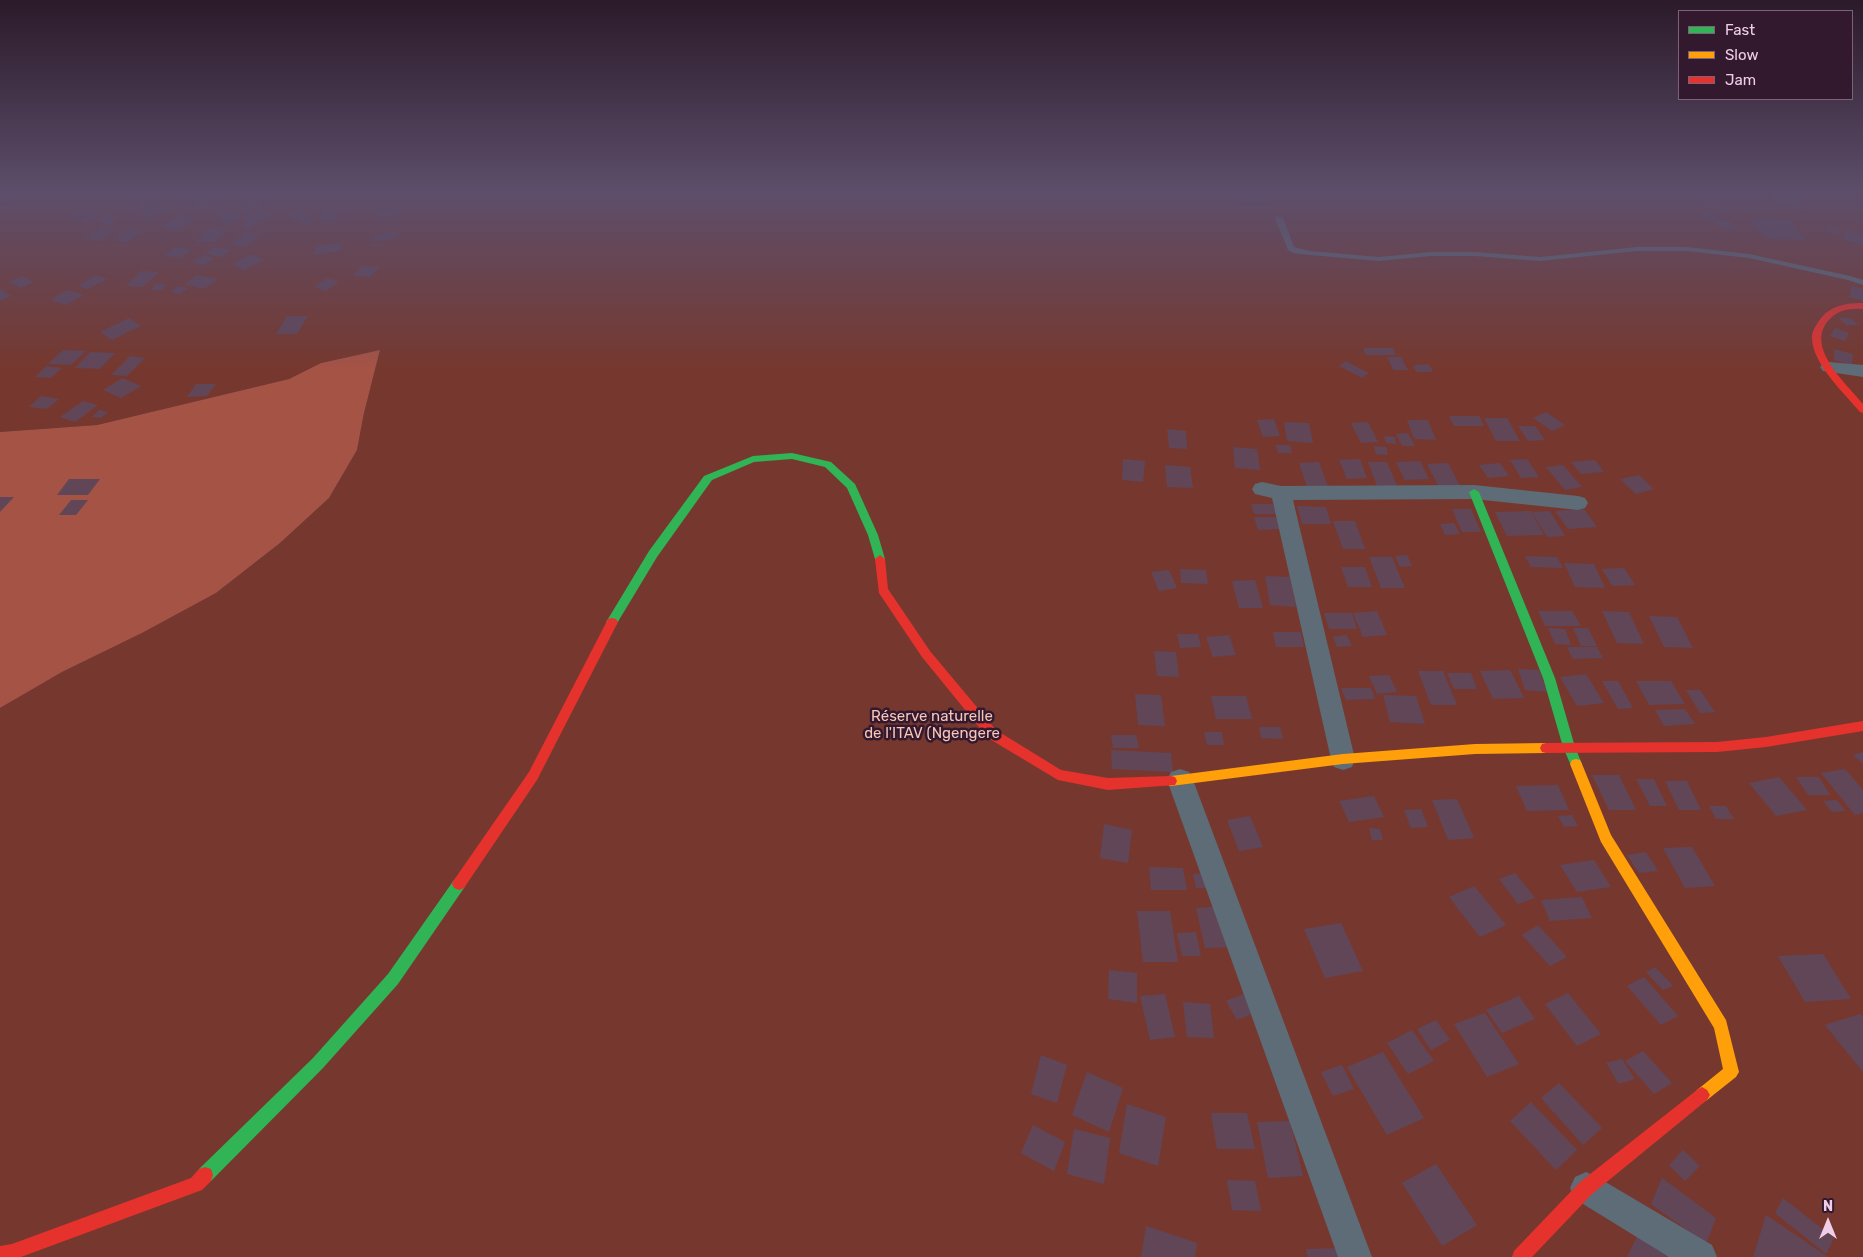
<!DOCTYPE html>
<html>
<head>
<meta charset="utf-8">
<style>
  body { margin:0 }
  #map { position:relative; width:1863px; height:1257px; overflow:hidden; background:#4e304a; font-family:Rubik,sans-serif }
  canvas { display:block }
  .legend { position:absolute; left:1678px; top:10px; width:175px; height:90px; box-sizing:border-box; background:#32192e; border:1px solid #7e6179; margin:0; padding:6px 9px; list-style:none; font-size:15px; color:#f0cee9 }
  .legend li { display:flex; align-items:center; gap:10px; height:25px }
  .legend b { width:25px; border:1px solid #7e6179 }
  .north { position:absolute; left:1803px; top:1197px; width:50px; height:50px; -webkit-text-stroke:4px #32192e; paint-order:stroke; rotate:0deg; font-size:14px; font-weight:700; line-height:20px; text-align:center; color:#f0cee9 }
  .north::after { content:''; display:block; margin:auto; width:18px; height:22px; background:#f0cee9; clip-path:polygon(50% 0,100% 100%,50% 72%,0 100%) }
</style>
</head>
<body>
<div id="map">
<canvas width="1863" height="1257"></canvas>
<ul class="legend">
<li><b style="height:6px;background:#30b455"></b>Fast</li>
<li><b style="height:6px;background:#ff9f0a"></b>Slow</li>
<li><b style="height:6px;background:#e5322d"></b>Jam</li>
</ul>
<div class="north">N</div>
</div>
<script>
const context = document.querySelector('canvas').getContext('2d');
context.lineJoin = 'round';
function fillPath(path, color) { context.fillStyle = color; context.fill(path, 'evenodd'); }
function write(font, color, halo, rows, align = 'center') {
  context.font = font + ' Rubik,sans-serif'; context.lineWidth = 5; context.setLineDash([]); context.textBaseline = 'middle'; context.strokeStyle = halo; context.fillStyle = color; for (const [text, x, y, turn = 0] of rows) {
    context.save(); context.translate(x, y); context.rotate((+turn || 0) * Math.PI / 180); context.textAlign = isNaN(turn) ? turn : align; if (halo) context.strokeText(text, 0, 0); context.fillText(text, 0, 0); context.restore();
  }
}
const green = new Path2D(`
  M0,194H1863V1257H0V708L62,672L142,633L216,593L280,543L329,498L357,450L364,413L380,350L321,363L289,379L97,425L0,432Z`);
const forest = new Path2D(`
  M380,350L364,413L357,450L329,498L280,543L216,593L142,633L62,672L0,708V432L97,425L289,379L321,363Z`);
const building = new Path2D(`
  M8,194L7,202L0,203V195Z
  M188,194H202L185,202L177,199Z
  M213,194L221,197L201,208L192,205Z
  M1238,194H1269L1273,202H1242Z
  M1772,194H1791L1804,196L1802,209L1771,202Z
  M1727,197L1734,203L1725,204L1717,198Z
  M1714,199L1724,209H1710L1700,200Z
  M259,200L263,207L244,212L239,205Z
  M142,201L151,204L144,208L134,206Z
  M158,203L168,208L147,218L137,213Z
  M1741,204L1752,205L1755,210L1744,209Z
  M401,206L403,213L378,219L375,211Z
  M89,208L96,211L78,219L71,216Z
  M326,209H342L333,221H317Z
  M235,210L240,219L224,224L219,215Z
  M265,210L270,217L252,223L254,228L246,230L244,226L248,224L243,216Z
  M304,210L307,216L292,220L289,214Z
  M94,213L101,215L86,223L79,221Z
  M1702,213H1713L1719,219H1708Z
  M107,215L118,220L107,225L96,219Z
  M181,215L196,219L176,231L162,227Z
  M309,217L313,222L305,225L300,219Z
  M1750,219L1789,220L1806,240L1767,238Z
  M1714,221H1730L1738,229H1722Z
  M105,226L118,229L98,241L85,238Z
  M1828,226L1841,230L1840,234L1826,231Z
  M209,228L228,229L215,242H195Z
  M131,229L143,232L124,243L113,239Z
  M1846,230L1863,236V245L1842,239Z
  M398,231L397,238L372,242L373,235Z
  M245,232L261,234L247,246L230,245Z
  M340,242L341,250L315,255V247Z
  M175,247L192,249L181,258L164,256Z
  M214,247L231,250L222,257L205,254Z
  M252,254L264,260L243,270L232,264Z
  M204,255L214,258L202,266L192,262Z
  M361,266L379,267L370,277L353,276Z
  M141,271L159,272L143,287L126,286Z
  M96,275L107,279L88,289L78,286Z
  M197,275L218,279L204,289L184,284Z
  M22,276L33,282L21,288L9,282Z
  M327,278L339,282L326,291L314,287Z
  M155,284H166L162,290H151Z
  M178,286L188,288L180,294L171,292Z
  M1852,286L1863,289V301L1849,297Z
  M0,289H1L11,296L0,301Z
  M67,290L84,295L66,305L50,300Z
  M287,316H308L297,334H276Z
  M129,318L141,326L112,340L100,332Z
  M1839,318H1851L1858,325H1846Z
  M1835,328L1849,333L1845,341L1830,336Z
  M1363,348H1393L1396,355H1366Z
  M1834,349L1853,354L1852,365L1834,360Z
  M63,350L86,351L71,365L48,364Z
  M90,352L115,353L100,369L75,368Z
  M130,356L145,358L127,376L111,375Z
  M1387,357H1401L1408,370H1393Z
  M1346,361L1369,373L1362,378L1339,366Z
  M1429,364L1433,372H1416L1413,365Z
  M46,366L62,368L51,378L35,377Z
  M122,378L141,386L121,398L103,390Z
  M196,384H216L207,396L187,397Z
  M41,396L59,399L47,409L29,407Z
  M83,401L98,405L75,422L60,417Z
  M99,410L108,412L101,418L92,417Z
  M1546,412L1565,425L1552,431L1533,418Z
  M1449,416H1479L1484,426H1454Z
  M1484,418H1507L1520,441H1496Z
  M1274,419L1280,436L1263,437L1257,420Z
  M1407,420H1428L1436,440L1414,439Z
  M1284,422L1309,423L1313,443L1287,441Z
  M1368,422L1378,442L1361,443L1351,423Z
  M1518,426H1535L1545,440L1528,441Z
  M1167,429L1186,431L1187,449L1169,448Z
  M1408,433L1415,446H1402L1396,434Z
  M1384,436L1395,437L1396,444L1386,443Z
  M1276,445H1290L1292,453H1278Z
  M1374,446L1386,447L1388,455L1376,454Z
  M1233,447L1257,449L1260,470L1235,468Z
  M1123,459L1145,461L1143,482L1122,480Z
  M1360,459L1367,478L1347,479L1339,460Z
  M1527,459L1539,477L1521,478L1510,460Z
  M1595,460L1604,472L1581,474L1571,462Z
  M1420,461L1429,479L1405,480L1396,462Z
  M1319,462L1328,487H1307L1299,463Z
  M1368,462H1387L1397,486H1377Z
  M1448,463L1460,486L1439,487L1427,464Z
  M1500,463L1509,476L1488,478L1479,465Z
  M1165,465L1190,467L1193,488L1167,487Z
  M1563,465L1582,487L1565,490L1546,467Z
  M1639,475L1654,489L1636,494L1620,479Z
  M69,479H100L88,495H57Z
  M0,497H14L0,512Z
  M71,500H88L76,515H59Z
  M1251,504H1273L1276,514H1254Z
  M1297,506L1326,507L1331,524H1302Z
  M1452,509H1471L1481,532H1462Z
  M1584,509L1597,527L1568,529L1555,511Z
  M1531,511L1544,535L1507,536L1495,512Z
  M1550,511L1565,536L1547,537L1532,512Z
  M1254,517H1276L1280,529L1258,530Z
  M1333,521H1355L1365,549H1343Z
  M1454,523L1460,534L1445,535L1440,524Z
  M1407,555L1412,566L1400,567L1395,556Z
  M1525,556L1557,557L1563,568L1531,567Z
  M1369,557H1392L1405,588H1381Z
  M1564,563L1594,564L1605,588L1575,587Z
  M1341,567H1365L1372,587H1348Z
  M1624,568L1635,585L1612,586L1602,569Z
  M1180,569L1206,570L1208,584L1181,583Z
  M1169,570L1177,588L1159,591L1151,572Z
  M1265,576L1290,577L1296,607L1270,605Z
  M1255,580L1263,608H1239L1232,581Z
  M1377,611L1387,635L1363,637L1353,613Z
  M1538,611H1572L1581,626H1545Z
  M1602,611L1629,612L1644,644L1617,643Z
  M1324,613H1352L1357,629H1329Z
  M1649,616L1677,617L1693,648L1664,647Z
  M1548,628L1565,629L1571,645L1555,644Z
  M1573,628H1588L1597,646H1581Z
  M1273,632H1301L1304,647H1276Z
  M1177,634H1198L1201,647L1180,648Z
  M1229,635L1236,655L1213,657L1206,637Z
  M1347,635L1352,646L1337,647L1333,637Z
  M1567,647H1597L1603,658L1573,659Z
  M1154,651L1176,652L1179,677L1157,676Z
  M1518,669L1539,670L1547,692L1525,690Z
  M1510,670L1524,698L1493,699L1480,671Z
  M1418,671H1443L1457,705H1431Z
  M1447,673H1471L1477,689H1454Z
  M1586,674L1604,703L1577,706L1560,677Z
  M1389,675L1397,692L1377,694L1369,676Z
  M1602,681H1618L1633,708L1618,709Z
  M1636,681H1671L1685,704L1649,705Z
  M1341,688H1371L1375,699L1346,700Z
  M1686,690H1700L1715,712L1700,713Z
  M1135,694L1161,695L1165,726L1138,725Z
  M1383,695L1416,696L1425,724L1390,722Z
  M1211,696H1246L1252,719H1216Z
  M1685,709L1695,724L1664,726L1655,710Z
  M1259,727H1280L1283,739L1261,738Z
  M1204,732H1222L1224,745H1207Z
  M1111,735H1136L1139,748H1113Z
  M1111,750L1171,753L1173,772L1112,769Z
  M1863,752V764L1853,755Z
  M1845,769L1863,790V813L1855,815L1821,773Z
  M1592,775H1619L1636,810H1609Z
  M1779,777L1807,810L1776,816L1749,783Z
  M1796,777H1819L1830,795H1808Z
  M1636,779H1654L1667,806H1650Z
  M1665,781H1687L1701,810H1679Z
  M1558,785L1569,810L1527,811L1516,786Z
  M1374,796L1384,817L1349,822L1339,801Z
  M1457,799L1474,838L1448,840L1432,800Z
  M1837,800L1845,811L1832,812L1823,801Z
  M1709,806H1726L1734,819H1716Z
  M1421,809L1428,827L1411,828L1404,810Z
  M1572,815L1578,826L1564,827L1558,816Z
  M1250,816L1263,847L1239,851L1227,820Z
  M1104,824L1132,830L1128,863L1100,858Z
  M1369,828L1380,829L1383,840H1372Z
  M1692,847L1715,886L1685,888L1663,848Z
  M1646,852L1658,871L1639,873L1627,855Z
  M1594,860L1611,887L1577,892L1560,865Z
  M1149,867L1183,868L1187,890H1151Z
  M1209,873L1212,888H1196L1193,874Z
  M1515,873L1535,898L1518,904L1499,879Z
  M1474,886L1506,925L1480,937L1449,897Z
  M1582,897L1592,918L1550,921L1541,900Z
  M1224,906L1235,947L1205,948L1196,908Z
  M1137,911H1170L1178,962H1143Z
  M1341,923L1363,971L1325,978L1304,929Z
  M1538,925L1567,957L1550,966L1522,935Z
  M1196,932L1201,956H1182L1177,933Z
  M1823,954L1851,999L1805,1002L1778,956Z
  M1655,967L1673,986L1663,990L1646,972Z
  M1109,970L1137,973V1003L1108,999Z
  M1644,977L1678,1016L1661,1025L1627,986Z
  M1246,993L1257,1012L1237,1020L1226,1001Z
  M1568,993L1601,1034L1577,1046L1545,1004Z
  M1165,994L1175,1037L1150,1040L1140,996Z
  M1519,996L1535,1019L1502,1033L1486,1010Z
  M1183,1002L1210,1004L1214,1038L1187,1037Z
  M1485,1013L1519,1064L1487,1077L1454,1024Z
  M1860,1014L1863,1017V1072L1825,1025Z
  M1436,1020L1450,1040L1431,1050L1417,1029Z
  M1412,1030L1434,1061L1408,1074L1387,1043Z
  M1643,1051L1672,1083L1654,1094L1625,1061Z
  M1383,1052L1424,1118L1387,1135L1347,1067Z
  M1041,1055L1067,1065L1057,1103L1031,1094Z
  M1622,1059L1635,1079L1619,1084L1606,1063Z
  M1342,1065L1354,1089L1333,1096L1321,1072Z
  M1087,1072L1123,1088L1109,1132L1072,1115Z
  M1559,1083L1602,1128L1583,1145L1541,1098Z
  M1531,1102L1577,1150L1556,1170L1510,1121Z
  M1127,1104L1166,1117L1158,1166L1119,1153Z
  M1211,1113H1247L1255,1149H1217Z
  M1290,1121L1303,1176L1268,1178L1257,1122Z
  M1033,1125L1065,1142L1054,1171L1021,1153Z
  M1074,1129L1110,1138L1104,1184L1067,1174Z
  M1683,1150L1700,1166L1685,1181L1669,1165Z
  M1436,1164L1477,1225L1442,1246L1402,1183Z
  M1662,1178L1716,1218L1706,1244L1651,1204Z
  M1227,1180L1255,1181L1261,1211L1232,1210Z
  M1783,1198L1834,1238L1826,1254L1775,1213Z
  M1766,1215L1828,1257H1753Z
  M1146,1226L1197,1243L1195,1257H1141Z
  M1639,1233L1669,1257H1627Z
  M1343,1248L1345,1257H1308L1306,1249Z`);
const lane = new Path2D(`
  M1276,216L1283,218L1294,247L1310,251L1379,257L1431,252H1475L1540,257L1637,247H1687L1749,254L1850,276L1863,280V285L1848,280L1749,258L1687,251H1637L1540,261L1475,256H1431L1379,261L1310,255L1293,253L1288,250L1275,218Z`);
const street = new Path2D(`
  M1829,362L1863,365V377L1823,371L1820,367L1823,363Z
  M1262,482L1281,486L1474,485L1578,496L1585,498L1588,503L1585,508L1578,510L1474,499L1293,500L1355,759L1352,767L1343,770L1334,767L1331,759L1272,498L1255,494L1252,489L1255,484Z
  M1180,769L1189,772L1193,780L1372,1257H1338L1167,780L1171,772Z
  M1586,1172L1597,1177L1712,1245L1717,1257H1669L1575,1199L1570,1188L1575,1177Z`);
const fast = new Path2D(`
  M792,453L831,462L855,484L878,535L885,559L884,562L880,563L875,559L868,535L847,488L825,467L792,459L754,462L712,480L657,557L616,625H608L606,622L608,619L649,551L704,476L753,456Z
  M1474,489L1479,492L1555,678L1575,747L1582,764L1580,768L1576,769L1572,768L1563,747L1543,678L1469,492Z
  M459,878L464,880L466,884L464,888L398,984L323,1068L211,1181L205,1183L199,1181L197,1175L199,1169L313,1058L388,974L454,880Z`);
const slow = new Path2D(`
  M1546,743L1550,744L1552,748L1550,752L1546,753L1475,754L1343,764L1171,786L1167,785L1165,781L1167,777L1171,776L1343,754L1475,744Z
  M1576,759L1580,760L1582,764L1611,835L1726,1020L1739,1072L1736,1077L1707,1100L1702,1103L1697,1100L1694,1095L1697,1090L1723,1069L1714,1028L1601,842L1570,764L1572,760Z`);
const jam = new Path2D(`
  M1863,303V309C1849,308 1837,310 1828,321C1805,348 1847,384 1863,404V413L1860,412C1844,393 1813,364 1812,339C1811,331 1817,324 1821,318C1832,305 1847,303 1863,303Z
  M880,555L885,559L888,589L930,651L996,730L1061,770L1108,778L1171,776L1175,777L1177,781L1175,785L1108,790L1058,780L988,738L922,657L879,593L875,559Z
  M612,618L616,619L618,622L537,780L464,888L459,890L454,888L452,884L454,880L529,772L608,619Z
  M1863,721V731L1766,747L1717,752L1546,753L1542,752L1540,748L1542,744L1546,743L1717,742L1766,737Z
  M1702,1087L1707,1090L1710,1095L1707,1100L1592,1194L1532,1257H1512L1514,1251L1580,1182L1697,1090Z
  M205,1167L211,1169L213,1175L211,1181L202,1190L21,1257H0V1246L12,1244L191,1178L199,1169Z`);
const parkNames = [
  ["Réserve naturelle",932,717],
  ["de l'ITAV (Ngengere",932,734]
];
fillPath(green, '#76382e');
fillPath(forest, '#a55345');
fillPath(building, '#614658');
fillPath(lane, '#5d6c77');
fillPath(street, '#5d6c77');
fillPath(fast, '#30b455');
fillPath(slow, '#ff9f0a');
fillPath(jam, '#e5322d');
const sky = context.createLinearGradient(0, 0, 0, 370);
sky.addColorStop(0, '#2b1a29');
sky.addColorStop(0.52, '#5d4e6b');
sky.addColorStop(1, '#5d4e6b00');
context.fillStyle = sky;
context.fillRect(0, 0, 1863, 370);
write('15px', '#f8c5b9', '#32192e', parkNames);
</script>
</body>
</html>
